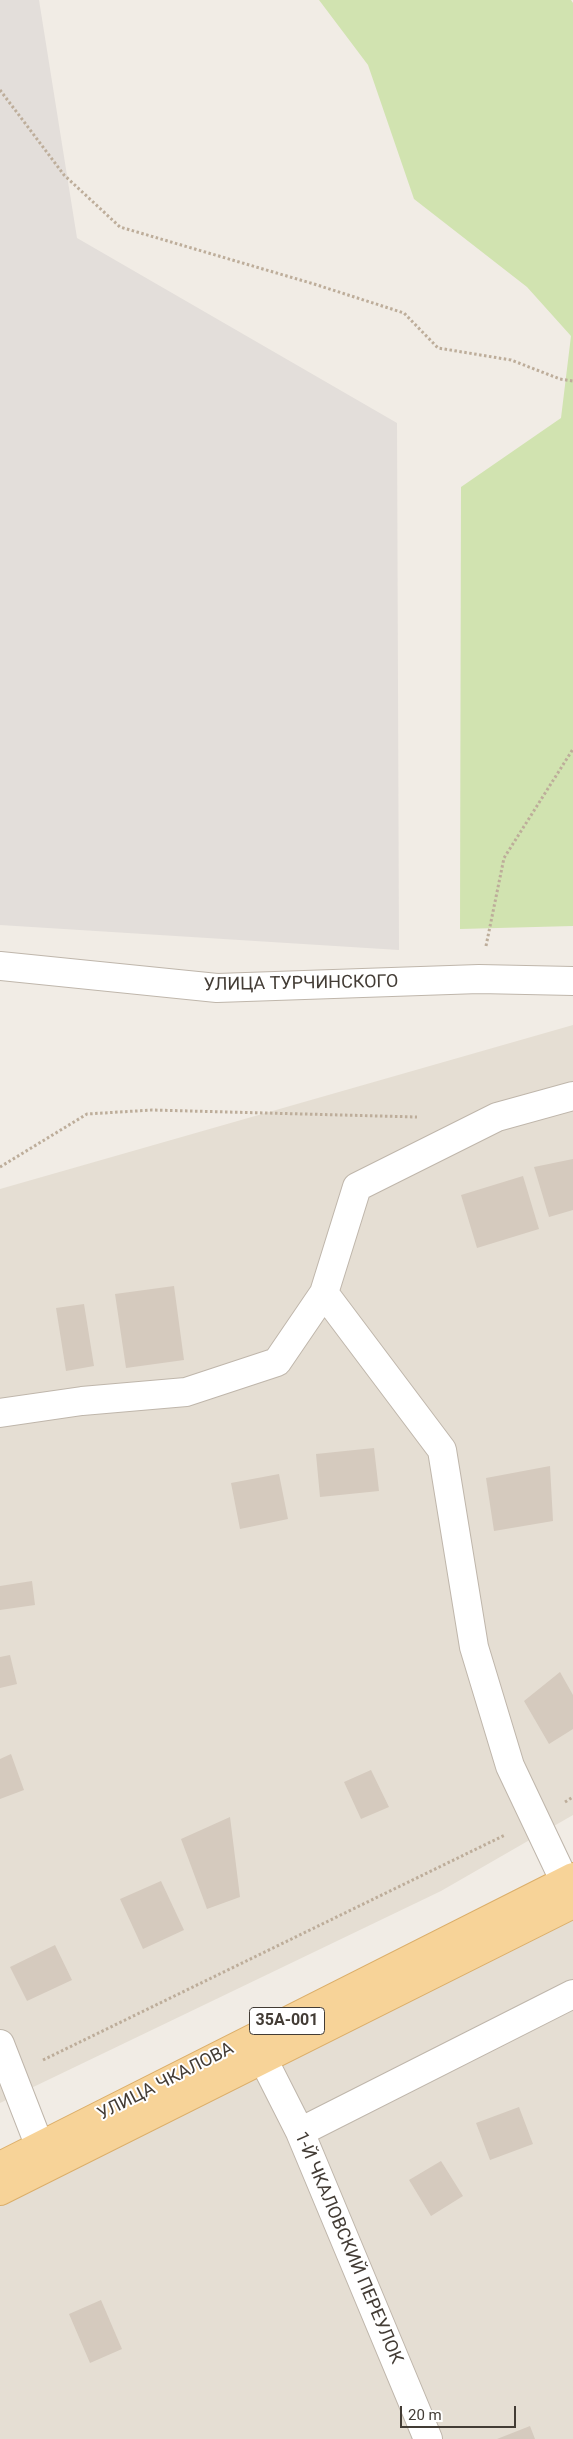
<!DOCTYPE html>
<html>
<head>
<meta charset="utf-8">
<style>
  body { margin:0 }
  #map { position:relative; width:573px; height:2439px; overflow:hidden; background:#f1ece5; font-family:Roboto,sans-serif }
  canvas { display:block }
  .scale { position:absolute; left:400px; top:2406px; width:116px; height:22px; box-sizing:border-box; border:2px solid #433c35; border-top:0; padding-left:6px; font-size:15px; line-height:18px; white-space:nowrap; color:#433c35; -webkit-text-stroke:4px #fff; paint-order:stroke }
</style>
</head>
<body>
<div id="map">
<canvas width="573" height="2439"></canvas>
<div class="scale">20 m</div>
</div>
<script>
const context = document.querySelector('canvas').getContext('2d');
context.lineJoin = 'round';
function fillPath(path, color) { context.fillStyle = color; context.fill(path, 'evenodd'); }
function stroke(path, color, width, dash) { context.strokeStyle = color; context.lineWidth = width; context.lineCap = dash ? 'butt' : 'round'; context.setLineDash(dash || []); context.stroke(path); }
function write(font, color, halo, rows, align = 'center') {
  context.font = font + ' Roboto,sans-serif'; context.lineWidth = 4; context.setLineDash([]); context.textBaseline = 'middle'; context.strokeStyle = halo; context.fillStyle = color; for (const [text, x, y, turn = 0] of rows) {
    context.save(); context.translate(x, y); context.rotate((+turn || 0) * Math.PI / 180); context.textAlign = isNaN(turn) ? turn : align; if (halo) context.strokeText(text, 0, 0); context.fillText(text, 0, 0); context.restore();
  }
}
const residential = new Path2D(`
  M573,1025V1815L441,1891L0,2103V1189Z
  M573,1904V2439H0V2202Z`);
const industrial = new Path2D(`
  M0,0H39L77,238L397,423L399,950L0,925Z`);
const green = new Path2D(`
  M319,0H571L573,3V926L460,929L461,487L561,418L571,336L527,287L414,199L368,65Z`);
const building = new Path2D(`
  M573,1159V1210L549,1217L534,1167Z
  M523,1176L539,1229L477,1248L461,1195Z
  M174,1286L184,1360L126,1368L115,1294Z
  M84,1304L94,1366L66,1371L56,1308Z
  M374,1448L379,1491L320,1497L316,1454Z
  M550,1466L553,1521L494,1531L486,1478Z
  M279,1474L288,1519L240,1529L231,1483Z
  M32,1581L35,1605L0,1610V1586Z
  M10,1655L17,1684L0,1688V1657Z
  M560,1672L573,1695V1729L549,1744L524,1701Z
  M11,1754L24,1790L0,1799V1759Z
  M371,1770L389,1807L361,1819L344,1782Z
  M230,1817L240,1897L207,1909L181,1839Z
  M161,1881L184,1930L143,1949L120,1899Z
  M55,1945L72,1980L27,2001L10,1967Z
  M519,2107L533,2144L490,2160L476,2123Z
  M441,2161L463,2196L431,2216L409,2180Z
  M101,2300L122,2349L90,2363L69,2314Z
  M530,2426L535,2439H497Z`);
const path = new Path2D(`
  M0,90L64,175L120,227L314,284L404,313L438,348L511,360L560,379L573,381
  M486,946L504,858L573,749
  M0,1167L87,1114L152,1110L417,1117
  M565,1802L573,1797
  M43,2060L505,1835`);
const street = new Path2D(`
  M0,966L217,988L479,979L573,981
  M324,1293L442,1450L474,1647L510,1766L565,1882
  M0,1413L82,1401L186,1392L277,1362L324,1293L357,1187L497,1117L573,1096
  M0,2044L40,2147
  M263,2059L300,2132L428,2439
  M300,2132L573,1994`);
const primary = new Path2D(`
  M0,2166L573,1877
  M0,2191L573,1904`);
const shields = [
  [287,2021,75]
];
const shieldNames = [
  ["35А-001",287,2021]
];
const streetNames = [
  ["УЛИЦА ТУРЧИНСКОГО",301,984,-1],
  ["УЛИЦА ЧКАЛОВА",166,2082,-27],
  ["1-Й ЧКАЛОВСКИЙ ПЕРЕУЛОК",348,2248,67]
];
fillPath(residential, '#e5ded3');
fillPath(industrial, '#e3deda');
fillPath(green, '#d1e3b0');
fillPath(building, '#d5cabe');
stroke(street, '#bfb6ab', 30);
stroke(primary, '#dbae69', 30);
stroke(path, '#bdad9a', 3, [2.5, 2.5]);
stroke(street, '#fff', 28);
stroke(primary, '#f7d398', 28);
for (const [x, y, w] of shields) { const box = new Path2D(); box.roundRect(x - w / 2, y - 13.5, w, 27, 4); context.fillStyle = '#fff'; context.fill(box); stroke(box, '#433c35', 1); }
write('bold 16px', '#433c35', null, shieldNames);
write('18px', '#433c35', '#fff', streetNames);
</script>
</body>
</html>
